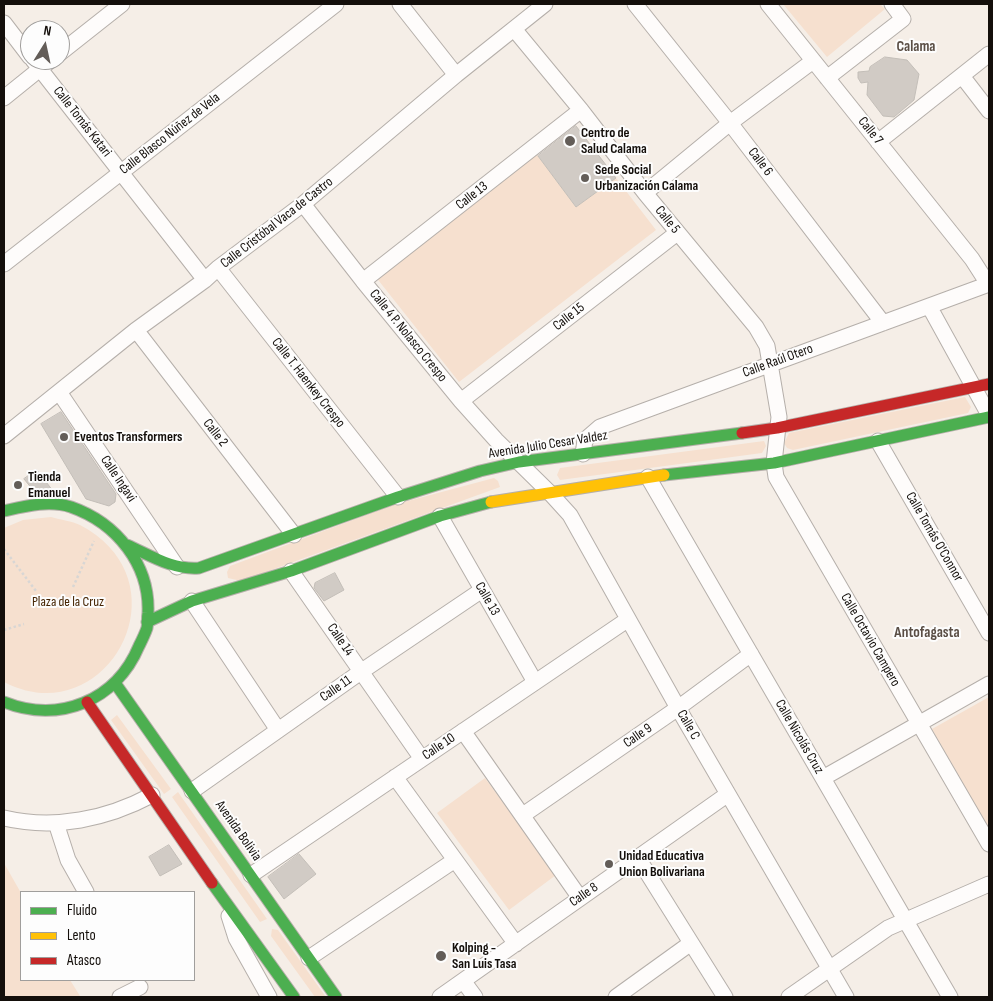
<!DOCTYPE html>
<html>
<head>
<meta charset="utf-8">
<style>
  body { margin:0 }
  #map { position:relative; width:993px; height:1001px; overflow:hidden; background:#f5eee7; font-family:"Sofia Sans Condensed",sans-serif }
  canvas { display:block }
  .frame { position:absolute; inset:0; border:5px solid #140f0b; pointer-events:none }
  .legend { position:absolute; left:20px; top:891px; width:175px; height:90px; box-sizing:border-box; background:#fdfdfd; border:1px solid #a09e9c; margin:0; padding:6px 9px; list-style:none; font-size:15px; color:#140f0b }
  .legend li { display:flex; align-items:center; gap:10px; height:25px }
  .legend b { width:25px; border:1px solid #a09e9c }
  .north { position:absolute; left:20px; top:20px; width:50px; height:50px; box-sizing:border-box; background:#fdfdfd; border:1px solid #a09e9c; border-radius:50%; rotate:10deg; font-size:14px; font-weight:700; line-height:20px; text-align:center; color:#140f0b }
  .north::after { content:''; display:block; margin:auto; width:18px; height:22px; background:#635d58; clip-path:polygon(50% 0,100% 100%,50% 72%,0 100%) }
</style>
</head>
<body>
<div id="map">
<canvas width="993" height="1001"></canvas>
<div class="frame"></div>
<ul class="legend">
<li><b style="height:6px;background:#4caf50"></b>Fluido</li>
<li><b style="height:6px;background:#ffc107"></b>Lento</li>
<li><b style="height:6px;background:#c62828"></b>Atasco</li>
</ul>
<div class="north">N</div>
</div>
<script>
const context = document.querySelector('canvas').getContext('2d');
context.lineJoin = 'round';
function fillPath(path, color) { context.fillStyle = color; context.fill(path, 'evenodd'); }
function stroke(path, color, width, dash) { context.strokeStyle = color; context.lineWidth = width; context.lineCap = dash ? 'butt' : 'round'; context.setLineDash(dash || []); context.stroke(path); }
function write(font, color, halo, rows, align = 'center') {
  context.font = font + ' "Sofia Sans Condensed",sans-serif'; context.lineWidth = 4; context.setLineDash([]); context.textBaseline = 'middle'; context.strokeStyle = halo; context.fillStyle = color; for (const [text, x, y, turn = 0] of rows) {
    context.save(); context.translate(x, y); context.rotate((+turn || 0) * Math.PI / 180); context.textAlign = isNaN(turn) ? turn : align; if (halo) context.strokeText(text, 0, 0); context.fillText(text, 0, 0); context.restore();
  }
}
const green = new Path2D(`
  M783,4H880L885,9L827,57Z
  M535,152L576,207L616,178L656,230L459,382L375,276Z
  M965,397L971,407L968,413L793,450L787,448L784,443L789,433Z
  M764,441L766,446L762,453L560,480L557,475L560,468Z
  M494,478L498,481L500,487L241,581L228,578L227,572L230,566L393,505Z
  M51,517C61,520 72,521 80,525C190,583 106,735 4,682V528L23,520Z
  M989,697V831L932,729Z
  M117,715L171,789L164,794L111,720Z
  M485,778L556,875L509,910L437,813Z
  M178,792L267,919L260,922L172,797Z
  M4,863L21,893V980H70L80,996L77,997H4Z
  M272,929L278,930L326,997H315L271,936Z`);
const building = new Path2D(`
  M885,57L907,60L919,74L914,100L894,117L883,116L867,95L868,82L861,83L858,78V72L869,71L870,67Z
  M576,126L616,178L576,207L538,156Z
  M61,412L116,494L115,502L109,506L86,499L41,424Z
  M37,470L53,491L33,490L24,479Z
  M335,573L344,590L324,601L314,588L315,583Z
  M169,845L182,864L160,876L149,857Z
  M299,854L316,874L284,899L268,877Z`);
const path = new Path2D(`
  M4,549L36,591
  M73,587L94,541
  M4,630L24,624`);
const street = new Path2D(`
  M400,4L456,75
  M635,4L730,123L883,323
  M768,4L972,259L988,284
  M4,23L30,57
  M514,29L581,110L645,193L756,327L767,346L779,417L774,463L776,477L989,844
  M60,53L122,4
  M33,60L205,280
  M962,76L989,111
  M827,78L903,19L892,4
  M4,98L51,60
  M878,142L989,54
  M645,193L730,123L813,61
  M303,204L363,281L461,401L496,440L550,493L570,515L678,708L846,997
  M4,264L336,4
  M218,268L398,497
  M363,281L581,110
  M929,306L989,415
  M136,330L294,535
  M59,392L177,567
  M461,401L677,233
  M4,436L136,330L205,280L218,268L303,204L456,75L545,4
  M878,441L989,633
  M583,454L585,440L600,427L989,284
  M648,477L950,997
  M440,516L535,682
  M291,571L422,759
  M192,601L278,730
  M463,731L580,898
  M395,777L516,944
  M823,778L989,684
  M192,791L362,671L482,590
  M523,815L678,708L751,654
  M4,818C55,830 107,819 152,795
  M56,823L68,860L86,892
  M638,858L725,997
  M251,875L627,620
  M229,916L236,938L269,997
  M309,958L455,860
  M464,982L475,997
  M120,997L140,987
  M440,997L728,794
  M616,997L691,943
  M789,997L888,928L989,884`);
const fast = new Path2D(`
  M664,475L774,463L989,417
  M4,511C26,506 49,500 71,507C117,523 150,565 148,613C147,618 148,624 147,628C145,634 142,640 139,646C116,701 59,724 4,702
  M127,545C150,555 172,570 199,568L398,497L480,471L519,462L742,433
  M147,622L192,601L291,571L440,516L491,502
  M115,683L336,997
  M212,883L294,997`);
const slow = new Path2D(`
  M491,502L664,475`);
const jam = new Path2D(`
  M742,433L777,428L989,384
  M87,702L212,883`);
const markers = [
  [570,141,6,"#635d58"],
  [585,178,5,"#635d58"],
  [64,437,5,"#635d58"],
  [18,485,5,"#635d58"],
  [609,864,5,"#635d58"],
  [441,956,6,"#635d58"]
];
const streetNames = [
  ["Calle Tomás Katari",82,122,52],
  ["Calle 7",870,131,51],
  ["Calle Blasco Núñez de Vela",170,134,-38],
  ["Calle 6",760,162,53],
  ["Calle 13",472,196,-38],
  ["Calle 5",667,220,51],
  ["Calle Cristóbal Vaca de Castro",277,223,-38],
  ["Calle 15",569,317,-38],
  ["Calle 4 P. Nolasco Crespo",408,336,51],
  ["Calle Raúl Otero",778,361,-20],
  ["Calle T. Haenkey Crespo",308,383,52],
  ["Calle 2",215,433,52],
  ["Avenida Julio Cesar Valdez",548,445,-9],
  ["Calle Ingavi",118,479,56],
  ["Calle Tomás O'Connor",934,537,60],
  ["Calle 13",487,599,60],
  ["Calle 14",340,640,55],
  ["Calle Octavio Campero",870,640,60],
  ["Calle 11",336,689,-35],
  ["Calle C",688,725,60],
  ["Calle 9",638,736,-35],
  ["Calle Nicolás Cruz",799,737,60],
  ["Calle 10",439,747,-34],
  ["Avenida Bolivia",238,831,55],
  ["Calle 8",584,895,-35]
];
const poiNames = [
  ["Centro de",581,133],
  ["Salud Calama",581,149],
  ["Sede Social",595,170],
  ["Urbanización Calama",595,186],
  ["Eventos Transformers",74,437],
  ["Tienda",28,477],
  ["Emanuel",28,493],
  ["Unidad Educativa",619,856],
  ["Union Bolivariana",619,872],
  ["Kolping -",452,948],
  ["San Luis Tasa",452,964]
];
const parkNames = [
  ["Plaza de la Cruz",68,602]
];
const neighbourhoodNames = [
  ["Calama",916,47],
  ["Antofagasta",927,633]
];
fillPath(green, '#f6e0cf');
fillPath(building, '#d1cbc5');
stroke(building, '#c3beb8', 1);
stroke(street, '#b5afaa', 17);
stroke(fast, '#b5afaa', 13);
stroke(slow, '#b5afaa', 13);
stroke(jam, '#b5afaa', 13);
stroke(path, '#d8d6d4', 2.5, [2.5, 2.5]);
stroke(street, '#fefcfb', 15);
stroke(fast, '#4caf50', 11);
stroke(slow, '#ffc107', 11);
stroke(jam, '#c62828', 11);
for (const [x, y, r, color] of markers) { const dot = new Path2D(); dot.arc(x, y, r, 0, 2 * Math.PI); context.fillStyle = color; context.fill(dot); stroke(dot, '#fdfdfd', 2); }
write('14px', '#140f0b', '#fdfdfd', streetNames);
write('bold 14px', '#140f0b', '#fdfdfd', poiNames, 'left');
write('14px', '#452402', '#fdfdfd', parkNames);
write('bold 15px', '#5a4e45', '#fdfdfd', neighbourhoodNames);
</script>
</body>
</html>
